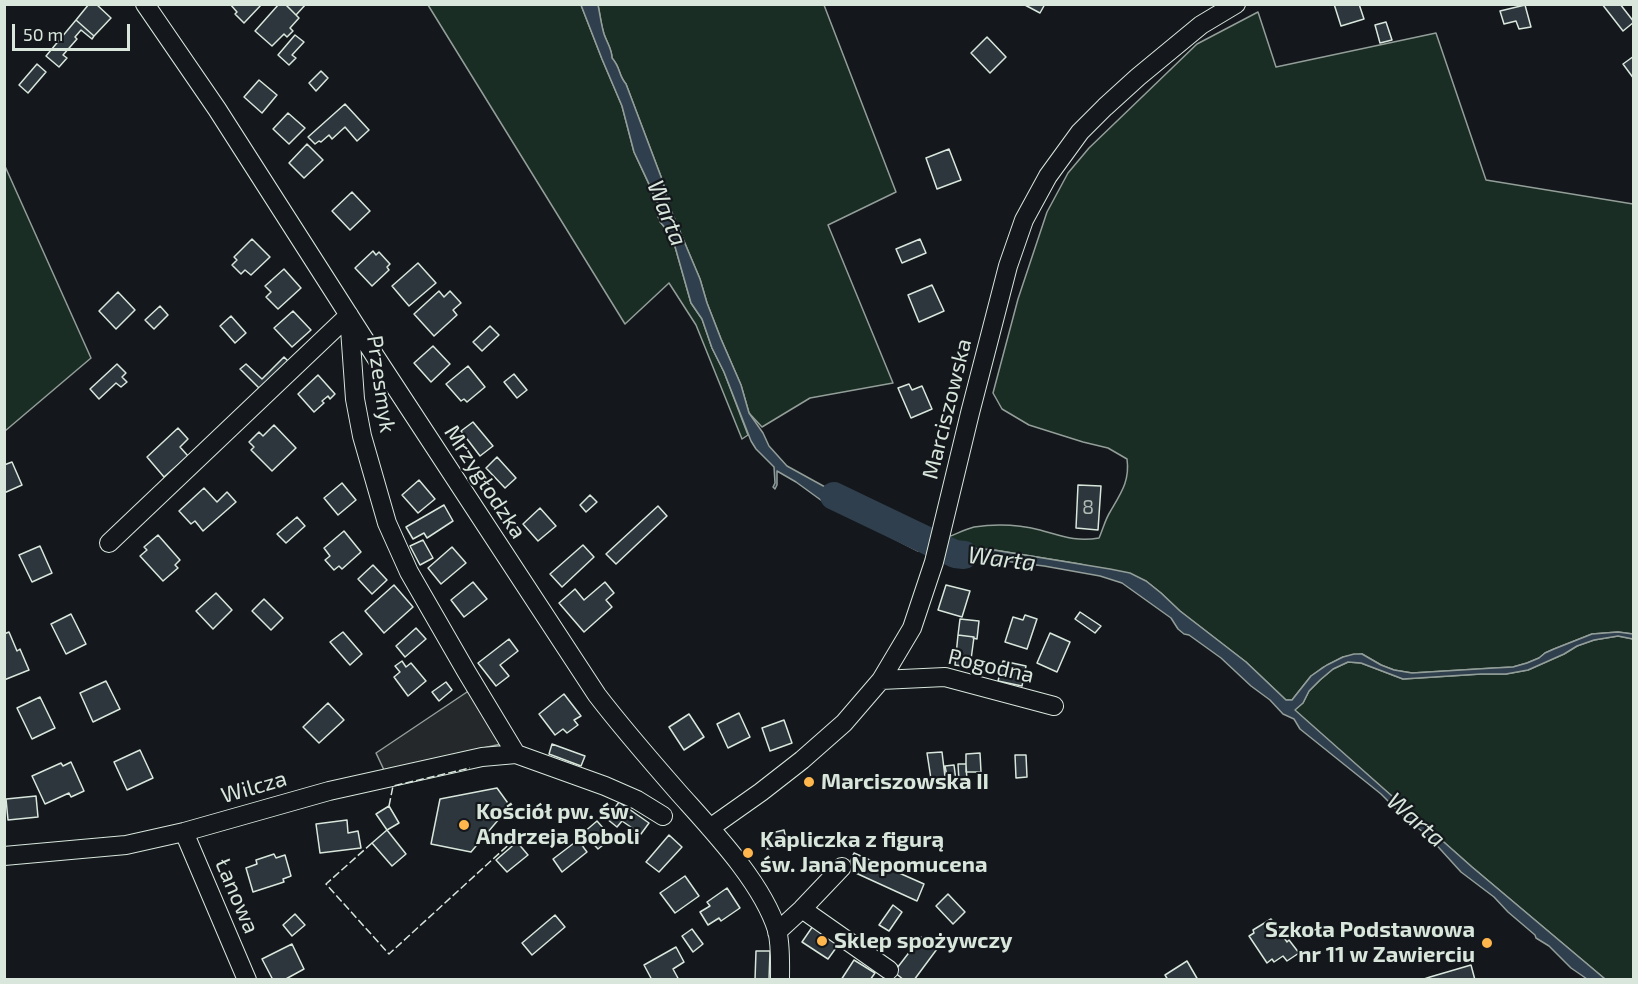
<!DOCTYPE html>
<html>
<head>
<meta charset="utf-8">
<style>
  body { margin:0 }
  #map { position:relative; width:1638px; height:984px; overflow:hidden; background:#14181c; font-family:"Exo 2",sans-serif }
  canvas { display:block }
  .frame { position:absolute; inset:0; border:6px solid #d8e6dc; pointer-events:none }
  .scale { position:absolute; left:12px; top:24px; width:118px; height:27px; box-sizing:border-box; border:3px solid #d8e6dc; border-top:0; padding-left:8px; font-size:18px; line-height:21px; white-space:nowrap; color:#d8e6dc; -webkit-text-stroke:4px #14181c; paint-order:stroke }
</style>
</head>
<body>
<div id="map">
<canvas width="1638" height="984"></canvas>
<div class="frame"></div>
<div class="scale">50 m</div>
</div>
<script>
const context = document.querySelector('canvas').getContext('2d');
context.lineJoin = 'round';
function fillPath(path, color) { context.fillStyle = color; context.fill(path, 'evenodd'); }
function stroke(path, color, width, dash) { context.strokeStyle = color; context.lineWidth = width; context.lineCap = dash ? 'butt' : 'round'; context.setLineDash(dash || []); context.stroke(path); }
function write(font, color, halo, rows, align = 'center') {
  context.font = font + ' "Exo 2",sans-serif'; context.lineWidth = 4.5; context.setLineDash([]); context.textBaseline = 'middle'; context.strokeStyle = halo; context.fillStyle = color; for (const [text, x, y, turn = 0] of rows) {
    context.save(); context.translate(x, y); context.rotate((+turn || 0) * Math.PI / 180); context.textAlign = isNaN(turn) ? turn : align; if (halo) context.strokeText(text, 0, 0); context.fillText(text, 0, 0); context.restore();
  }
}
const green = new Path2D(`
  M428,5H581L602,59L622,106L634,152L658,204V217L674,243L691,303L702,319L712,348L724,372L748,435L742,439L696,325L669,283L625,324Z
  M598,5H824L896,192L828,225L893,383L810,398L762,427L749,413L741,385L721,339L707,303L700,279L667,201L663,182L626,84C618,75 621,68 612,58C612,49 607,43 604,34C601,24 600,14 598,5Z
  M1258,12L1276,67L1436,33L1486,180L1633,204V634L1618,632L1592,634L1554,649L1545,653L1539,658L1527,663L1513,667L1494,668L1412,673L1394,670L1381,665L1362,654L1343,657L1322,668L1311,676L1292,700H1286L1246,662L1180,611L1161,593L1146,581L1080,564L994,550L954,547L950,546L948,537C956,534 966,529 974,527C995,524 1020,525 1040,530C1062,536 1076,542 1099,538C1103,529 1105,520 1110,512C1121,493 1130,481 1127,459L1108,448L1083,442L1029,425L1002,409L993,393L1018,299L1047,212L1068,173L1089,148L1197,44Z
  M4,164L91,358L5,431H4Z
  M1618,636L1633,639V979H1605L1472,867L1294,710L1303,703L1309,691L1320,680L1333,669L1348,662L1361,663L1403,679L1481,674H1506L1528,670L1564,654L1577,646L1594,640Z`);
const parking = new Path2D(`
  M470,690L501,744L384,770L376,753Z`);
const water = new Path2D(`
  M581,5H598C600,14 601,24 604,34C607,43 612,49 612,58C621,68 618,75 626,84L663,182L667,201L700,279L707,303L721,339L741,385L749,413L763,433L769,446L787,466L856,504L874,506L864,524L829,506L796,482L777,471V485L775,489L773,487L775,483L774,467L756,449L751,441L724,372L712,348L702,319L691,303L674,243L668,231L660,222L658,203L634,152L622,106L602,59Z
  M888,513L907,523L923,528L918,551L879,531Z
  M950,546L954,547L994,550L1110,569L1130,573L1146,581L1161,593L1180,611L1246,662L1286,700H1292L1311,676L1327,665L1343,657L1354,654H1362L1381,665L1394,670L1412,673L1494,668L1513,667L1527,663L1539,658L1545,653L1554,649L1592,634L1618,632L1633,634V639L1618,636L1594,640L1577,646L1564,654L1528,670L1506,674H1481L1403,679L1361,663L1348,662L1333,669L1320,680L1309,691L1303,703L1295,710L1472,867L1605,979H1587L1571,968L1549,946L1536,938L1535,935L1508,912L1494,897L1461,872L1431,839L1399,812L1381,794L1300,729L1294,719L1283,714L1270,700L1251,686L1221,658L1189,635L1184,634L1178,629L1171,618L1122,583L1100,576L1044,566L948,554Z`);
const river = new Path2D(`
  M834,496L955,554L964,555`);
const building = new Path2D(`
  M89,4H96L111,18L94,36L76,20Z
  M230,4H262L244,23L235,14L237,12Z
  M279,4H285L299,18L290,28L293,31L287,37L284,34L272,46L255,31Z
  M285,4H306L296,15Z
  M1023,4H1045L1040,13Z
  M1334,4H1359L1364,19L1341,26Z
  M1602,4H1620L1634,22L1623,31Z
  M1525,5L1531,27L1519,29L1516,21L1504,24L1500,11Z
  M76,20L94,36L92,39L81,30L75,37L77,39L63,55L67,58L59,67L46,56Z
  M1386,22L1392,40L1380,43L1375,25Z
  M295,35L304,42L292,55L296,58L289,65L278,55Z
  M987,37L1006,57L990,73L971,53Z
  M1634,56V79L1623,64Z
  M37,64L46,72L28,93L19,85Z
  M321,71L328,78L316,91L309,83Z
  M259,80L277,95L262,113L244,97Z
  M345,104L369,130L357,141L345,127L332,139L329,135L321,142L319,141L315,144L308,137Z
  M288,113L305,128L289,144L273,129Z
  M307,144L323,160L304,178L289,163Z
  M949,149L961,180L937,189L926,158Z
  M352,192L370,211L350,230L332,211Z
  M252,239L270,257L251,275L245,270L241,274L232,265L237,260L234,257Z
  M920,239L926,253L902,263L896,249Z
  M373,251L376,255L379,252L390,264L387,267L389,270L372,286L355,268Z
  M418,263L436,283L409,306L392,286Z
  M284,269L301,288L278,309L266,297L271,292L265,286Z
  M932,285L944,311L919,322L908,295Z
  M439,291L444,297L450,291L461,303L453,310L457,315L434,336L414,314Z
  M118,292L135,310L116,329L99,311Z
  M160,306L168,315L154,329L145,320Z
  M293,311L311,330L292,347L274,328Z
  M231,316L246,333L235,343L220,326Z
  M490,326L499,335L482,351L473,342Z
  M433,346L450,364L431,382L414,363Z
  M284,357L288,361L260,389L240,369L246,364L262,379Z
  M117,364L126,373L122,377L127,382L121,387L116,383L99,399L90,389Z
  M468,366L485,387L467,402L464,399L461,401L446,384Z
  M514,374L527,390L517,398L504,382Z
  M318,375L335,394L330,399L328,396L322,401L324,403L314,412L298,394Z
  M909,384L912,390L922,386L932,409L911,418L898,388Z
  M473,422L493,446L480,456L461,431Z
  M274,425L296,448L272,471L251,450L254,447L249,442L259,432L263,436Z
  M178,428L188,439L180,447L188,456L164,477L147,457Z
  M497,457L516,478L505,488L486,468Z
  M12,462L22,485L4,493V465Z
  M419,480L435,499L418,513L402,495Z
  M342,483L356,500L338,515L324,498Z
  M1078,485L1101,486L1098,530L1076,528Z
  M204,488L217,502L227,492L236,502L203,531L195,521L191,524L179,511Z
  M590,495L597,502L586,512L580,505Z
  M444,505L453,521L427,538L424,533L413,539L406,527Z
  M658,506L667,516L616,564L606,554Z
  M540,508L556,526L538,541L523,524Z
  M297,517L305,526L286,543L277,534Z
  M344,531L361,552L342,569L339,566L334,570L325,560L330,556L324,548Z
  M158,535L180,560L175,565L178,568L163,581L140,556L147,550L144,547Z
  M423,540L433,558L420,565L410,546Z
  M583,545L594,557L562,587L550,574Z
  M40,546L52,573L32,582L19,555Z
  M452,547L466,563L441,584L428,568Z
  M373,565L387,580L372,594L358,579Z
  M473,582L487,599L464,617L451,600Z
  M605,582L614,593L606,600L612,607L584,632L559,603L575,589L584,600Z
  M394,585L413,607L384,633L365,611Z
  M946,585L970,591L962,617L938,610Z
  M216,593L232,610L213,629L196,611Z
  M264,599L283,618L271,630L252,611Z
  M1080,612L1101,626L1095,633L1075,619Z
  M71,614L86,644L66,654L51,624Z
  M1025,615L1037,619L1027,649L1005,642L1013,617L1023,620Z
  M960,619L979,621L977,639L973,638L974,637L958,635Z
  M416,628L426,639L405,657L396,646Z
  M9,632L17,651L20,649L29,670L4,680V634Z
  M343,632L362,654L350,665L330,642Z
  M1050,633L1070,642L1057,672L1037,663Z
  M958,635L974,637L970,667L955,665Z
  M509,639L518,651L500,665L509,676L496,686L478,663Z
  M402,661L406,667L411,663L426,681L408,696L394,677L400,672L395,666Z
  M1003,661L1026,666L1022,686L998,681Z
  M106,681L120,709L93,722L80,693Z
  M446,682L452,690L439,701L432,692Z
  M564,694L581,716L574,720L578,725L567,733L563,729L555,735L539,714Z
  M40,697L55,728L32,739L17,708Z
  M328,703L344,720L319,743L303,727Z
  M739,713L750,737L728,748L717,724Z
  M689,714L704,737L684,750L669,727Z
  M784,720L792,743L770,751L762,728Z
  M552,744L585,756L581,766L549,754Z
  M140,750L153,778L127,790L114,762Z
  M942,752L945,777L931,779L927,753Z
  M980,753L981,772H966V754Z
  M1015,755H1026L1027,777L1016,778Z
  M71,762L84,791L71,797L69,793L45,804L32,776L61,763L63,766Z
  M958,764H966L967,781H959Z
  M954,765L956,781L948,782L945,766Z
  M497,788L510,806L471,852L431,844L440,799Z
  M36,796L38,817L8,820L6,799Z
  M619,802L649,823L641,834L622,821L617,827L607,819Z
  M389,806L399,823L387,830L376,814Z
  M347,820L348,833L358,831L361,848L320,853L316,824Z
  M597,821L612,838L598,849L583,833Z
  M387,830L406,854L392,866L372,843Z
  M784,830L787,845L767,849L763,835Z
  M669,835L682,847L659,872L646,862Z
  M578,840L587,852L562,872L553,859Z
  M517,842L528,855L507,872L496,860Z
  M854,853L924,884L917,901L847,869Z
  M274,854L276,858L285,855L291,876L283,879L284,882L253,892L246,868L257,864L256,860Z
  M685,876L699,896L675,913L660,893Z
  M727,888L740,908L721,921L719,918L708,925L700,912L710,906L707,902Z
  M948,894L965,912L953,924L936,906Z
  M893,905L902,912L889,931L879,925Z
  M295,914L305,925L292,936L283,925Z
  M555,915L565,927L532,955L522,943Z
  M1271,919L1287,942L1289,940L1299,953L1287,961L1283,956L1274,962L1272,959L1267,963L1249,936L1254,933L1253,930Z
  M815,923L841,941L828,959L802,942Z
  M692,929L703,944L693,952L682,936Z
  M921,937L937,949L914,980H904L894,972Z
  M292,944L304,969L284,980H273L262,959Z
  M676,947L684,962L673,969L679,980H652L644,965Z
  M756,951H770L769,980H755Z
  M854,960L875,973L870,980H841Z
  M1187,961L1198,980H1168L1165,975Z
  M1471,965L1475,980H1421L1430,977Z`);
const minor = new Path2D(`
  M145,4L217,109L375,356L597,695C623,729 651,761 679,793C712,830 762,882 777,930C781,945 780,963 780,980
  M109,543L349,315L355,399L362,436L387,523L409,572L466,671L516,754
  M881,680L945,677L1054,706
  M710,828L761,792L802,760L844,723L881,680L912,628L934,562L970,413L1008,266L1024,220L1048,176L1080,132L1105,107L1138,77L1201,25L1236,4
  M184,832L247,980
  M4,856L126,845L184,832L329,791L482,757L516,754L605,786L637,800L663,816
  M802,909L889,970
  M777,932L802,909L842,867`);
const fence = new Path2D(`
  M389,806L393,786L470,768
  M372,843L326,884L389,954L516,838`);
const markers = [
  [809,782,6,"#ffb74d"],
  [464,825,6,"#ffb74d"],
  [748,853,6,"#ffb74d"],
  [822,941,6,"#ffb74d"],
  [1487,943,6,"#ffb74d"]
];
const numberNames = [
  ["8",1088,507]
];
const streetNames = [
  ["Przesmyk",381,384,82],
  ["Marciszowska",947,409,-76],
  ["Mrzygłodzka",485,482,57],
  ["Pogodna",991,666,13],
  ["Wilcza",254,787,-16],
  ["Łanowa",237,896,67]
];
const poiNames = [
  ["Marciszowska II",821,782],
  ["Kościół pw. św.",476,812],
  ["Andrzeja Boboli",476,837],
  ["Kapliczka z figurą",760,840],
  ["św. Jana Nepomucena",760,865],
  ["Szkoła Podstawowa",1475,930,"right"],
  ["nr 11 w Zawierciu",1475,955,"right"],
  ["Sklep spożywczy",834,941]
];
const waterNames = [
  ["Warta",667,213,68],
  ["Warta",1002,559,7],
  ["Warta",1416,820,41]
];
fillPath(green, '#1a2d24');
stroke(green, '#939e99', 1.5);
fillPath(parking, '#24282b');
stroke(parking, '#939e99', 1.5);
fillPath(water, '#2f3f4d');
stroke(water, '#939e99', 1.5);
stroke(river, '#2f3f4d', 28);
fillPath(building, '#2c363c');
stroke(building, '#d8e6dc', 1.5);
stroke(minor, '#d8e6dc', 20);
stroke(minor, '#14181c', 18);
stroke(fence, '#d8e6dc', 1.5, [8, 3]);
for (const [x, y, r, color] of markers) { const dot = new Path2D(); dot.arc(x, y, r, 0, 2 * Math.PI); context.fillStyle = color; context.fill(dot); stroke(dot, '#14181c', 2); }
write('20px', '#adbab4', null, numberNames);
write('22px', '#d8e6dc', '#14181c', streetNames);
write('bold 22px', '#d8e6dc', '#14181c', poiNames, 'left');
write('italic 24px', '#d8e6dc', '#14181c', waterNames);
</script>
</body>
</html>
